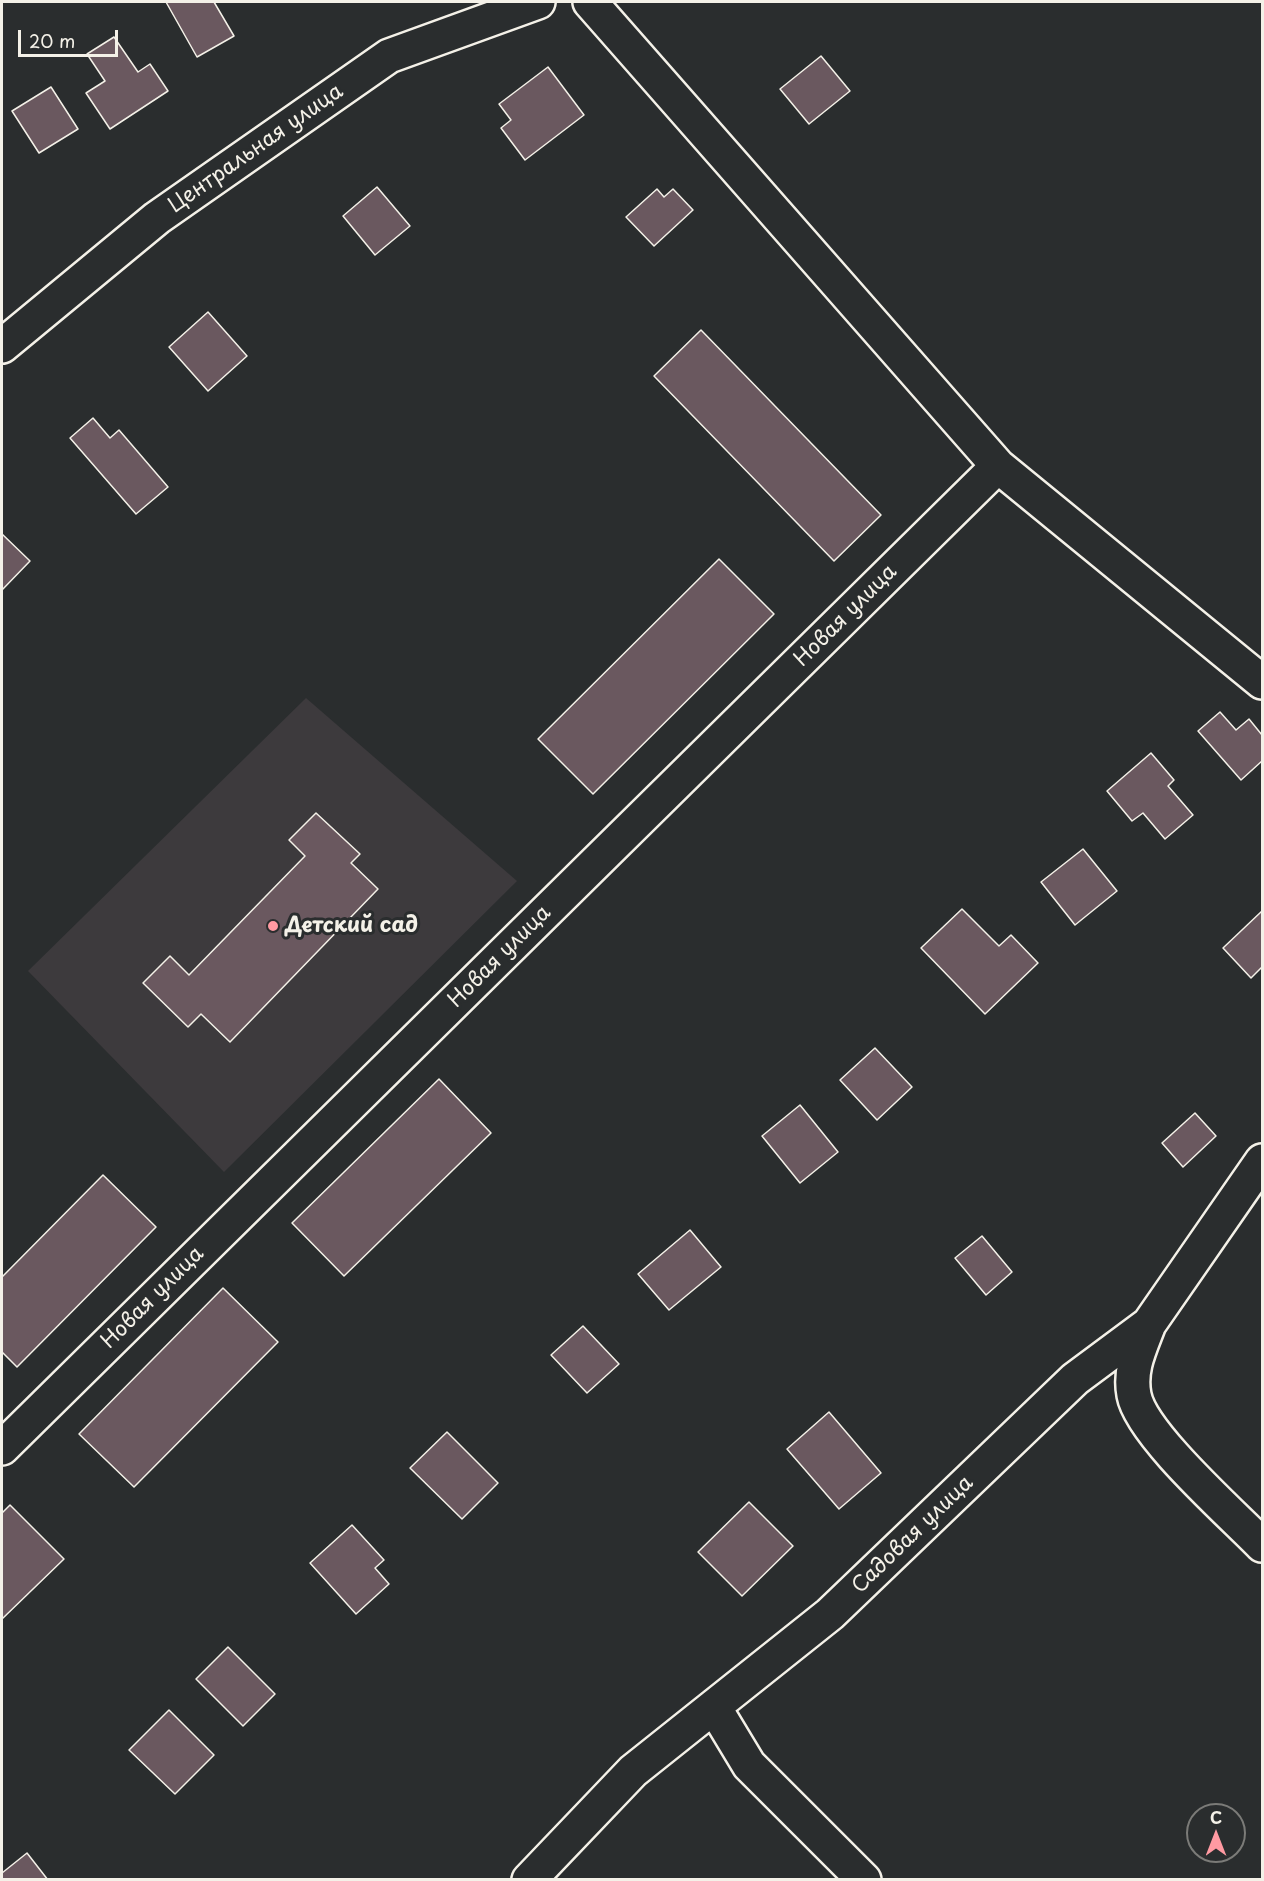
<!DOCTYPE html>
<html>
<head>
<meta charset="utf-8">
<style>
  body { margin:0 }
  #map { position:relative; width:1264px; height:1881px; overflow:hidden; background:#2a2d2e; font-family:"Playpen Sans",sans-serif }
  canvas { display:block }
  .frame { position:absolute; inset:0; border:3px solid #f4f1e8; pointer-events:none }
  .north { position:absolute; left:1186px; top:1803px; width:60px; height:60px; box-sizing:border-box; background:#2a2d2e; border:2px solid #7b7b78; border-radius:50%; rotate:0deg; font-size:16px; font-weight:700; line-height:24px; text-align:center; color:#f4f1e8 }
  .north::after { content:''; display:block; margin:auto; width:21px; height:27px; background:#ff9aa2; clip-path:polygon(50% 0,100% 100%,50% 72%,0 100%) }
  .scale { position:absolute; left:18px; top:30px; width:100px; height:27px; box-sizing:border-box; border:3px solid #f4f1e8; border-top:0; padding-left:8px; font-size:18px; line-height:21px; white-space:nowrap; color:#f4f1e8; -webkit-text-stroke:4px #2a2d2e; paint-order:stroke }
</style>
</head>
<body>
<div id="map">
<canvas width="1264" height="1881"></canvas>
<div class="frame"></div>
<div class="north">С</div>
<div class="scale">20 m</div>
</div>
<script>
const context = document.querySelector('canvas').getContext('2d');
context.lineJoin = 'round';
function fillPath(path, color) { context.fillStyle = color; context.fill(path, 'evenodd'); }
function stroke(path, color, width, dash) { context.strokeStyle = color; context.lineWidth = width; context.lineCap = dash ? 'butt' : 'round'; context.setLineDash(dash || []); context.stroke(path); }
function write(font, color, halo, rows, align = 'center') {
  context.font = font + ' "Playpen Sans",sans-serif'; context.lineWidth = 6; context.setLineDash([]); context.textBaseline = 'middle'; context.strokeStyle = halo; context.fillStyle = color; for (const [text, x, y, turn = 0] of rows) {
    context.save(); context.translate(x, y); context.rotate((+turn || 0) * Math.PI / 180); context.textAlign = isNaN(turn) ? turn : align; if (halo) context.strokeText(text, 0, 0); context.fillText(text, 0, 0); context.restore();
  }
}
const built = new Path2D(`
  M306,698L517,881L224,1172L28,971Z`);
const building = new Path2D(`
  M166,2H214L234,36L197,57Z
  M114,37L138,72L150,64L168,91L110,129L86,93L105,81L87,54Z
  M821,56L850,91L809,124L780,89Z
  M548,67L584,115L525,160L501,128L511,120L499,104Z
  M51,87L78,129L39,153L12,111Z
  M377,187L410,226L375,255L343,216Z
  M657,189L664,197L673,189L693,210L654,246L626,217Z
  M208,312L247,356L208,391L169,347Z
  M701,330L881,515L834,561L654,376Z
  M93,418L110,438L119,430L168,487L136,514L70,438Z
  M2,534L30,561L2,590Z
  M719,559L774,614L593,794L538,739Z
  M1220,712L1236,730L1249,719L1262,735V761L1241,780L1198,731Z
  M1151,753L1174,780L1168,786L1193,815L1165,839L1143,813L1132,821L1107,791Z
  M316,813L360,854L351,863L378,889L230,1042L201,1014L188,1027L143,983L170,956L189,975L305,856L289,840Z
  M1083,849L1117,891L1075,925L1041,882Z
  M962,909L999,946L1011,935L1038,963L985,1014L921,948Z
  M1262,911V967L1251,978L1223,948Z
  M875,1048L912,1087L877,1120L840,1080Z
  M439,1079L491,1133L344,1276L292,1223Z
  M800,1105L838,1152L800,1183L762,1136Z
  M1195,1113L1216,1136L1183,1167L1162,1143Z
  M103,1175L156,1227L17,1367L2,1352V1277Z
  M690,1230L721,1267L669,1310L638,1274Z
  M982,1236L1012,1272L986,1295L955,1258Z
  M223,1288L278,1342L134,1487L79,1434Z
  M583,1326L619,1364L587,1393L551,1355Z
  M829,1412L881,1473L839,1509L787,1449Z
  M447,1432L498,1483L462,1519L410,1468Z
  M749,1502L793,1546L742,1596L698,1552Z
  M10,1505L64,1559L2,1619V1513Z
  M352,1525L384,1560L375,1568L389,1584L356,1614L310,1563Z
  M228,1647L275,1694L243,1726L196,1679Z
  M169,1710L214,1755L175,1794L129,1750Z
  M27,1853L48,1880H2V1873Z`);
const street = new Path2D(`
  M590,2L998,466L1262,682
  M1149,1324C1140,1348 1129,1369 1134,1395C1141,1434 1232,1514 1262,1545
  M2,1448L998,466
  M714,1707L749,1765L864,1880
  M529,1880L633,1771L830,1614L1075,1379L1149,1324L1262,1161`);
const secondary = new Path2D(`
  M2,346L157,218L389,56L538,2`);
const markers = [
  [273,926,6,"#ff9aa2"]
];
const streetNames = [
  ["Центральная улица",256,149,-35],
  ["Новая улица",846,616,-45],
  ["Новая улица",500,957,-45],
  ["Новая улица",153,1298,-45],
  ["Садовая улица",913,1535,-44]
];
const poiNames = [
  ["Детский сад",285,926]
];
fillPath(built, '#3d3a3d');
fillPath(building, '#6a585f');
stroke(building, '#f4f1e8', 1.5);
stroke(street, '#f4f1e8', 38);
stroke(secondary, '#f4f1e8', 38);
stroke(street, '#2a2d2e', 33);
stroke(secondary, '#2a2d2e', 33);
for (const [x, y, r, color] of markers) { const dot = new Path2D(); dot.arc(x, y, r, 0, 2 * Math.PI); context.fillStyle = color; context.fill(dot); stroke(dot, '#2a2d2e', 2); }
write('21px', '#f4f1e8', '#2a2d2e', streetNames);
write('bold 21px', '#f4f1e8', '#2a2d2e', poiNames, 'left');
</script>
</body>
</html>
